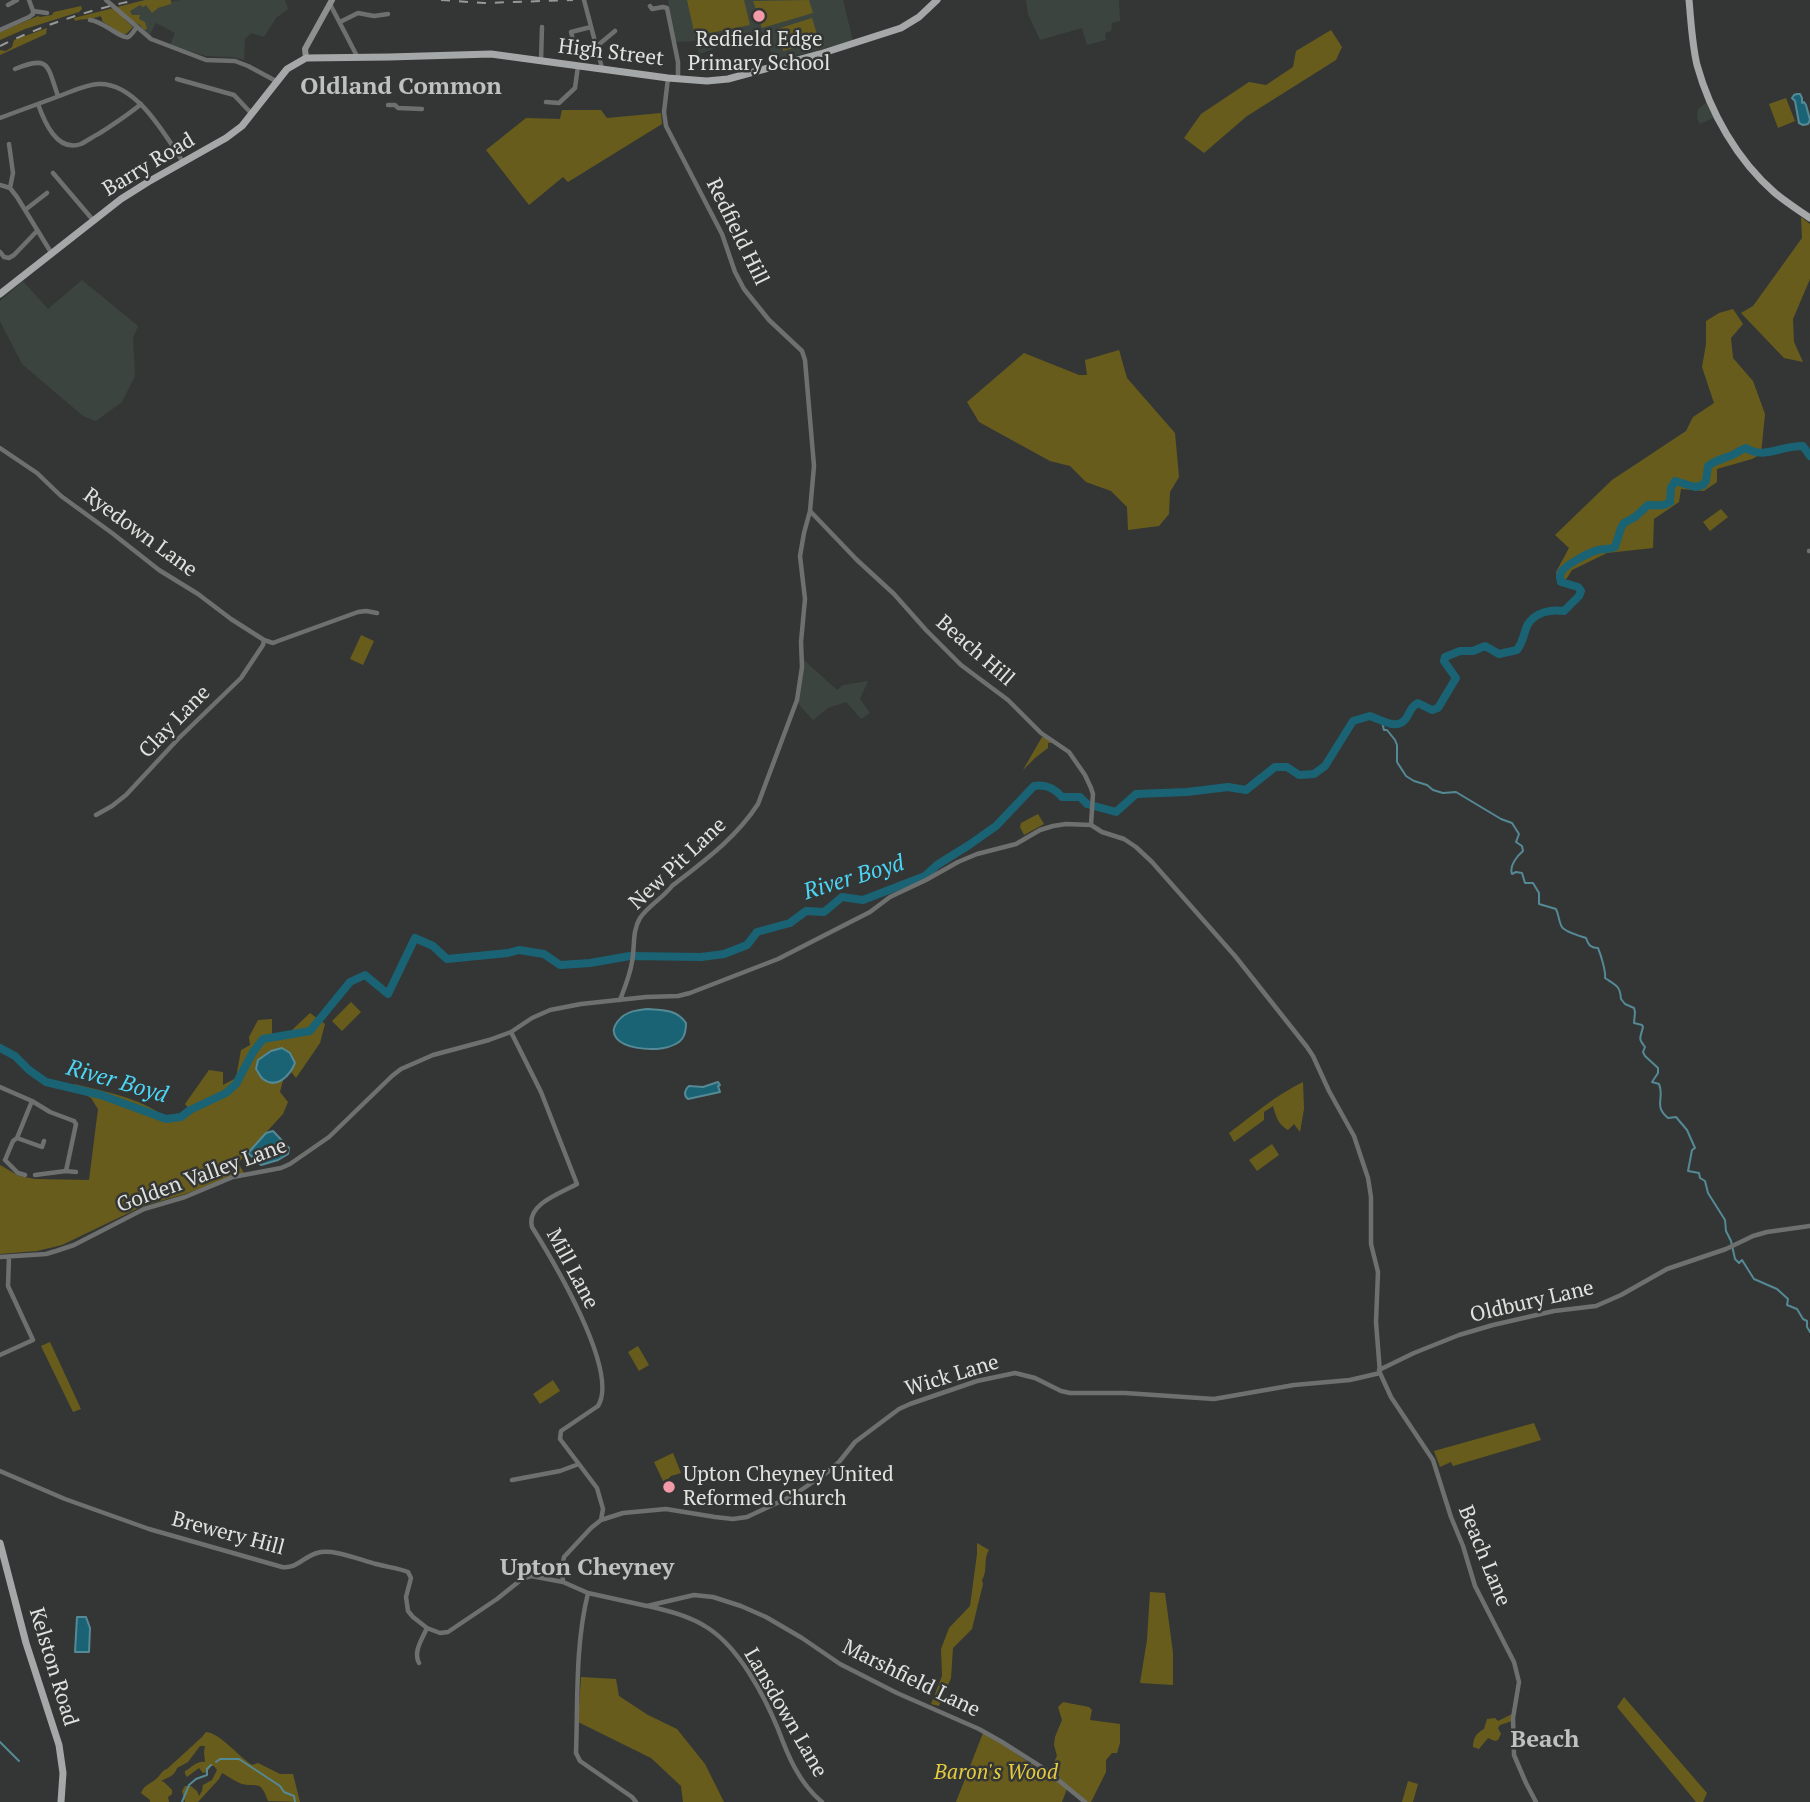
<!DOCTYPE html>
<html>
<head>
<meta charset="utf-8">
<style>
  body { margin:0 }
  canvas { display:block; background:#333634 }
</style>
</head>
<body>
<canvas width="1810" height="1802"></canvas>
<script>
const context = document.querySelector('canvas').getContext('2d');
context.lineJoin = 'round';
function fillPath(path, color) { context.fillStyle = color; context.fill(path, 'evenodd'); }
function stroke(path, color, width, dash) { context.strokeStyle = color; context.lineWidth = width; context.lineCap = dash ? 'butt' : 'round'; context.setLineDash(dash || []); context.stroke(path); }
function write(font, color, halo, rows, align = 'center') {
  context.font = font + ' "PT Serif",serif'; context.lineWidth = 5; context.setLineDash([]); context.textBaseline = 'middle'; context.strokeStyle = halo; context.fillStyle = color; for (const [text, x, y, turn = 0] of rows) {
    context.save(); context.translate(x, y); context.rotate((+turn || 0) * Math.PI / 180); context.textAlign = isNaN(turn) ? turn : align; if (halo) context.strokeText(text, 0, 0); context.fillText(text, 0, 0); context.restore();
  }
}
const built = new Path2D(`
  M181,0H285L288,9L276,18L264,37L251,33L245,39L244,60L233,57L206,56L170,45L175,33L156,23L149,36L120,8Z
  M668,0H843L853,41L775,61L762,32L745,33L729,38L723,46L699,54L696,41L675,42Z
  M1026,0H1119L1120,21L1112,23L1111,31L1105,33L1106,40L1087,45L1082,28L1040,40L1028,14Z
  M1707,102L1715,117L1700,124L1697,119L1698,109Z
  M82,280L138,326L133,338L135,376L122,402L96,421L83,416L22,364L0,321V301L23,281L48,309Z
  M804,660L837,690L843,685L868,681L860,699L870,713L861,719L846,702L828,708L813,720L801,707L798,702Z`);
const green = new Path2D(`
  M145,0H171V4L158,8L152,13L146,5L143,7L140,5L130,11L132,15H140L139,19L145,22L147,29L144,30L140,25L125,18L124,19L133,27L126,34H122L102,21V18L100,16C92,20 83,18 75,21L74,18Z
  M687,0H744L750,25L695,36Z
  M809,0L813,13L762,28L753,1Z
  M81,6L82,9L79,12L25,29L0,40V32L38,16L40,17L52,15L54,12Z
  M812,18L819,41L783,51L777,29Z
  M47,28L46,34L0,55V50L6,51L12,47L14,40Z
  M1331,30L1342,47L1336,60L1247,116L1204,153L1184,138L1201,114L1249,82L1266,85L1293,67L1296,51Z
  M1786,98L1795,121L1778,128L1769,104Z
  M562,110H601L607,118L661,113L662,124L568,182L563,177L529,205L486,150L526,118L560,119Z
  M1801,217L1810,224V279L1793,319L1794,342L1803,362L1784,358L1741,313L1753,306L1802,238Z
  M1733,309L1743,324L1731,338L1733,358L1753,381L1765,414L1761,454L1752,459L1717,469V482L1704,491L1681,489L1679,502L1654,519L1653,548L1607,553L1572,570L1567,578L1558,585L1556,572L1569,548L1555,535L1612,480L1686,431L1693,417L1714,403L1702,367L1706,344V321L1719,313Z
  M1119,350L1127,378L1175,433L1179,477L1170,492L1169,514L1159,526L1128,530L1127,507L1111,491L1086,482L1070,466L1050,461L979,422L967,402L1024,353L1079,375H1087L1085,360Z
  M1721,509L1728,517L1710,531L1703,522Z
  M361,635L374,641L363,665L350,659Z
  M1042,737H1045L1052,743H1048V748L1035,758L1023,770Z
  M1038,814L1044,824L1024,835L1020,827L1021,823Z
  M351,1002L361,1012L342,1031L332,1021Z
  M310,1013L325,1024L320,1043L296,1078L291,1072L295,1063L291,1053L282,1048L272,1082L283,1080L280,1092L288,1102L283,1114L238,1163L244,1173L185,1194L143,1206L62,1245L37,1251L0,1254V1165L19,1176L35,1179L89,1180L98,1109L91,1098L74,1088V1084C103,1091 144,1099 166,1118L181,1117L190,1110L185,1104L209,1070L223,1072V1085L236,1078L241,1050L250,1045L249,1037L258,1020L272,1019V1034L291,1031Z
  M1303,1082L1304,1109L1300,1132L1294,1124L1288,1130C1278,1124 1276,1117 1273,1106L1264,1112V1120L1234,1142L1229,1133C1253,1115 1276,1095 1303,1082Z
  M1272,1144L1279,1155L1257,1171L1249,1160Z
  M50,1342L81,1409L73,1412L41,1346Z
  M638,1346L649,1365L639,1371L628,1352Z
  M553,1380L560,1391L540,1404L533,1394Z
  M1534,1423L1541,1440L1453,1466L1451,1462L1440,1467L1434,1451Z
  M673,1453L681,1473L671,1476L664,1483L654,1462Z
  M977,1543L989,1550C983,1558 988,1571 982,1580L983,1584L972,1629L953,1648L951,1678L939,1706L931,1704L942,1676L941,1649L949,1628L970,1606L977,1554Z
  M1150,1592L1165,1593L1173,1653V1685L1140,1683L1147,1640Z
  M581,1677L616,1679L619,1696L648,1715L677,1729L705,1764L724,1802H683L681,1786L651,1758L578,1722Z
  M1624,1697L1707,1793L1703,1802H1696L1692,1797L1617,1707Z
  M1063,1702L1089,1707L1092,1710L1090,1720L1120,1724V1743L1117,1753H1112L1106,1760V1772L1091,1802H1087L1068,1786L1062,1802H956L983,1733L1001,1743L1045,1774L1052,1766L1057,1756L1054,1745L1055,1737L1062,1720L1058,1707Z
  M1512,1714V1721L1500,1725L1498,1728L1501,1734L1498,1740L1495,1741L1488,1738L1479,1749L1473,1747C1473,1739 1476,1733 1484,1729L1487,1719L1495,1718L1498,1721Z
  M206,1732C220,1733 238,1756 252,1765L258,1763L280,1774H293L300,1802L268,1801C260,1779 259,1788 242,1784C236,1782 228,1776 222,1773L219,1779L198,1802H185L182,1791L185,1786H191L197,1791L199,1796L202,1791L203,1785L212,1780L217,1770L214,1766H211L207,1772L203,1773L199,1768L187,1777L185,1774V1771C192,1767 198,1760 205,1762L204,1752L205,1746H200L188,1762L177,1768C174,1777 168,1777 161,1781L164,1782L172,1790V1794L168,1797L169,1802H150V1800L141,1793C145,1784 149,1785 156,1779C161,1775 161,1771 167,1769L202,1737Z
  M1408,1781L1418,1784L1413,1802H1402Z`);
const water = new Path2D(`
  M1797,94H1800L1802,98V103L1804,102L1806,105L1810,120L1808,124L1803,125L1799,123L1795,101L1792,98L1794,95Z
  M648,1009C664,1010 677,1010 686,1023C686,1028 685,1035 682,1039C667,1058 596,1049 618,1021C626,1011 637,1010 648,1009Z
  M282,1048L290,1053L295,1063C290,1075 277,1090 263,1079C260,1077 259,1073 256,1069L258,1060L271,1051Z
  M718,1082L720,1085L718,1086L720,1092L688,1099C683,1095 685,1089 689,1086L703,1087Z
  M273,1131L289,1148L288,1154L278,1160L261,1165L248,1153L266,1133Z
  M77,1617H86L90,1628L89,1652H75Z`);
const stream = new Path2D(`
  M1382,722L1384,730H1387L1395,740L1397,745V762L1406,776L1414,781L1427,785L1433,790L1443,793L1456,792L1501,819L1512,823L1519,834L1516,842L1522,846L1523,851C1517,856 1509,866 1512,874L1516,872L1522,873L1525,883H1533L1539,893V904L1556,909C1559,915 1559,923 1562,927C1565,932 1580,936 1586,938C1588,944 1590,948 1598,948C1601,955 1606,972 1605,978C1617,986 1620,986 1621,999L1625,1004L1634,1008L1635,1012L1634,1023L1642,1025L1643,1027C1640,1039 1638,1038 1645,1047L1643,1052L1645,1056L1658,1068V1073L1652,1082L1659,1084C1665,1098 1653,1106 1668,1118L1676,1117L1687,1130L1695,1148L1692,1150L1688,1171L1699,1173L1700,1178L1705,1181L1708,1193L1725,1220L1726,1231L1731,1241L1735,1259L1739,1263L1742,1260L1754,1279L1777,1289L1788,1299L1787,1305L1797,1309L1803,1319L1807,1321V1327L1810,1332
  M0,1742L19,1761
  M216,1762L220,1759H239L280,1786L284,1792L294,1796L295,1802
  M182,1802L189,1785L196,1779L207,1775V1769L211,1765`);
const river = new Path2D(`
  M0,1048L15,1056L29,1070L46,1082L101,1095L166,1119L181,1117L190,1110L226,1093L236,1084L253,1052L263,1039L310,1031L350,982L365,975L388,994L415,938L433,946L447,959L508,953L519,950L544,954L560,965L590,963L630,956L701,957L724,954L747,945L757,932L790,923L806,911L824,912L842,897L863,900L925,876L937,865L969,845L996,826L1034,786C1046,784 1054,788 1062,797H1080L1087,804L1116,812L1136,794L1187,792L1228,787L1246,790L1275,767H1287L1299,775L1314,774L1325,766L1353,721L1370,716C1382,720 1398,732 1407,717C1411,710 1411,707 1418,703L1432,710L1438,708L1456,678L1444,661L1445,657L1460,651H1473L1485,646L1499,654L1517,650C1525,639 1523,633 1528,624C1536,612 1551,609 1564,611L1579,596L1581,591L1578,587L1561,582C1560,578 1559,575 1562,571C1567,564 1590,552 1598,550C1604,548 1609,550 1615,547L1621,528L1624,523L1635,517L1648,505C1657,505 1663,507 1670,502L1671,488L1675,481L1695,487L1703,485L1706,481L1708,466C1716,460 1722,459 1730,456C1736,454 1739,450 1746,448C1763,460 1783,445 1803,446L1810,456`);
const street = new Path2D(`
  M29,0L33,11
  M106,0L151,39L206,60L235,61L248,66L276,81
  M584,0L602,68
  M330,4L358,58
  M8,5L17,0
  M650,6L652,9L663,7L667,8L678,62V79
  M33,11L47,13
  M90,20C103,21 121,39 128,37C131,36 134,31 136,28
  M340,22L358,13L374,16L388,14
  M0,30L29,17L33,14V11
  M573,40L571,32L591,27
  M597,46L615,31
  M541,61L542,27
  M15,69C50,55 47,65 58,96
  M177,79L234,95L251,113
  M546,102L559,103L575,88L578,66
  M38,104C44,121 57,153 81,144C87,141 94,136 100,133C114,124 128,115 141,104
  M388,105H395L398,108L422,109
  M0,118C21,110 41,103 62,95C73,91 85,85 98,84C136,82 165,135 183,162
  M9,144L13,173L10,188
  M53,173L93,220
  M0,185L10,188L17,197L52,254
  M25,210L47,193
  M0,252L4,257L9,258L14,255L37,231
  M0,448L37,473L61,496L112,533L159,570L198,594L231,619L264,640L273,643L278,641L358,612L366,611L377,613
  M810,511L857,560L894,594L926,630L961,665L1008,700L1041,733L1069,752L1085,775L1091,788L1093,794L1091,825
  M1809,551H1810
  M96,815L112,806L126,795L179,738L241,678L263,645L264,640
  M1091,825L1102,832L1124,839L1136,847L1152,862L1235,956L1307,1047L1313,1056L1329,1091L1354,1136L1368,1178L1371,1197V1244L1378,1272L1376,1322L1380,1373L1391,1397L1433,1460L1451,1517L1463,1546L1475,1586L1514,1662L1519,1682L1513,1718L1514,1755L1526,1783L1536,1802
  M620,1000C625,987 630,975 632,962C635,947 632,931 640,918C649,905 663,898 672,886C704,861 736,838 758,804L797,700L802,667L801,642L805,599L800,556L804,533L810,511L814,466L805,360L802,351L769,320L744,289L735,272L722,234L666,126L664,112L668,78
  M511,1032L541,1092L577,1184C561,1193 526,1204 532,1227C552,1259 620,1371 598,1406L561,1431L560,1439L597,1488L603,1509L601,1520
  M0,1087L32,1101L50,1112L74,1121L76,1124L66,1171L35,1175
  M17,1138L42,1147L44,1141
  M5,1160L13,1141L17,1138L32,1101
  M5,1160L18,1173L25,1175
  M66,1171L76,1172
  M0,1257L46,1254L56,1251L74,1245L144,1209L185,1197L233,1177L281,1168L290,1164L329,1137L392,1076L401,1069L433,1055L489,1040L511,1032L532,1018L550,1010L581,1004L646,997L678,996L690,993L778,959L870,912L890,897L926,880L958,862L977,854L1016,844L1040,830L1053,826L1066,824L1091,825
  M0,1355L33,1340L8,1286L9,1257
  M1379,1370L1414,1353L1459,1335L1493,1325L1554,1311L1596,1306L1621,1295L1667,1269L1726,1249L1753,1236L1767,1232L1810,1226
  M0,1471L65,1499L149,1529L282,1567C297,1569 303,1557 317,1553C332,1548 360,1560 376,1564C387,1567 398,1568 408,1572L411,1578L406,1597L408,1611L413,1617L427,1628L440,1633L448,1632L497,1599L522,1579L531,1576L563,1582L588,1593L647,1606L694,1595L713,1597L741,1606L766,1617L802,1638L840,1664L897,1693L979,1729L1002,1742L1046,1770L1085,1802
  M512,1480L560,1471L579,1464
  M563,1582L562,1567L564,1557L591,1528L601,1520L623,1513L666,1509L715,1517L733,1519L747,1517L792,1496L825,1474L839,1462L855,1442L899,1409L910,1404L977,1381L1015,1373L1035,1378L1061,1391L1070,1393H1125L1214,1399L1294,1385L1350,1380L1380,1373
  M588,1593C575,1646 578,1700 576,1753L580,1761L632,1797L636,1802
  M648,1606C669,1611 690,1616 708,1628C739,1648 764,1695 778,1729C788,1756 799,1783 822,1802
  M419,1663C413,1652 422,1639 427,1628`);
const secondary = new Path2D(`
  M306,58L305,49L332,0`);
const primary = new Path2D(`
  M1689,0C1691,21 1692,44 1697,65C1710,112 1737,160 1775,193C1786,202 1798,210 1810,218
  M0,294L121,199L148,182L226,138L242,126L287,69L306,58L389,57L491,54L668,78L707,81L728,79L820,54L901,28L919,17L937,0
  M0,1543L26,1643L59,1745L63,1773L61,1802`);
const rail = new Path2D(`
  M441,0L484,3L573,0
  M0,46C43,25 89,10 136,0`);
const markers = [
  [759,16,7,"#f39aa9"],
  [669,1487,7,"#f39aa9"]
];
const poiNames = [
  ["Redfield Edge",759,40],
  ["Primary School",759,64],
  ["Upton Cheyney United",683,1475,"left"],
  ["Reformed Church",683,1499,"left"]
];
const streetNames = [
  ["High Street",611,53,7],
  ["Barry Road",149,165,-31],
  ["Redfield Hill",737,232,64],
  ["Ryedown Lane",140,533,36],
  ["Beach Hill",975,651,41],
  ["Clay Lane",175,722,-46],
  ["New Pit Lane",678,864,-43],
  ["Golden Valley Lane",202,1176,-20],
  ["Mill Lane",572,1269,62],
  ["Oldbury Lane",1532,1302,-13],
  ["Wick Lane",952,1376,-17],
  ["Brewery Hill",228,1534,15],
  ["Beach Lane",1484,1556,68],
  ["Kelston Road",53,1667,73],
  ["Marshfield Lane",911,1679,26],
  ["Lansdown Lane",785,1713,60]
];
const parkNames = [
  ["Baron's Wood",996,1773]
];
const waterNames = [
  ["River Boyd",854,878,-17],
  ["River Boyd",117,1082,16]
];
const quarterNames = [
  ["Oldland Common",401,87],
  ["Upton Cheyney",587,1568],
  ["Beach",1545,1740]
];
fillPath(built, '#3c443f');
fillPath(green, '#685c1d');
fillPath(water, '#196375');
stroke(water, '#558995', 2);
stroke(stream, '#558995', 2);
stroke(river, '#196375', 8);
stroke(street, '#6e6f6f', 4.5);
stroke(secondary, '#8d908f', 6);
stroke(primary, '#a5a8a8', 7);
stroke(rail, '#979997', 2, [9, 9]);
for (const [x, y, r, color] of markers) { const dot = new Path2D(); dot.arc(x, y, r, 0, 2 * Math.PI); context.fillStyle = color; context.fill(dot); stroke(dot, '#333634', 2.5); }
write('21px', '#e0e2e0', '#333634', poiNames);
write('21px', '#e0e2e0', '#333634', streetNames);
write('italic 21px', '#e5cb3f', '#333634', parkNames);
write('italic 23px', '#4cd4f5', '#333634', waterNames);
write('bold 24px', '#bdc1bf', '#333634', quarterNames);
</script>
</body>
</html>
